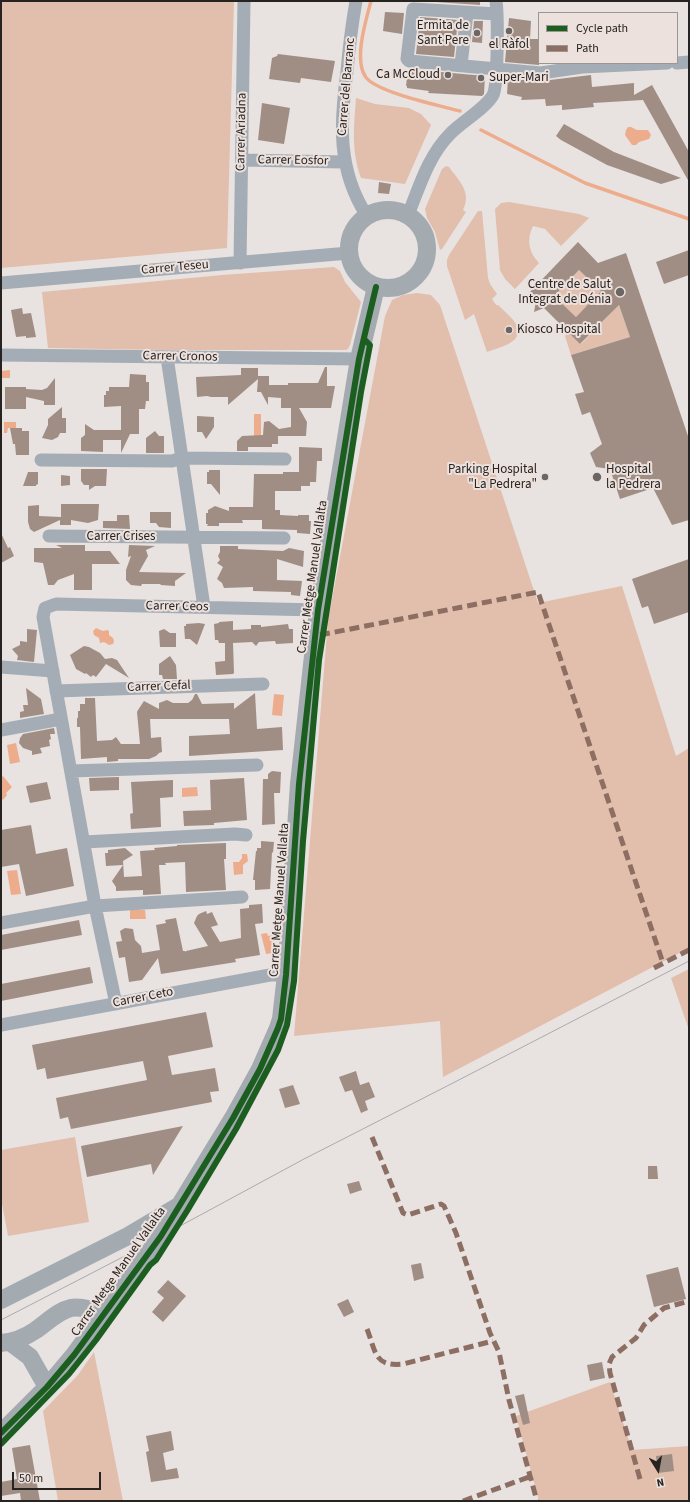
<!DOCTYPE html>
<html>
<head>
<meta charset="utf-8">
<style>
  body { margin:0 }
  #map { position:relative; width:690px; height:1502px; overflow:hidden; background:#e8e2e0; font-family:"Source Sans 3",sans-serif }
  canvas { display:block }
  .frame { position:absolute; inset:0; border:2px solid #272321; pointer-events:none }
  .legend { position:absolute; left:538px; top:12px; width:140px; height:52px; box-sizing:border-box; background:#ece1dc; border:1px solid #9d9591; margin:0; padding:5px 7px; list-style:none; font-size:12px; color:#272321 }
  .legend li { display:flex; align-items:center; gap:8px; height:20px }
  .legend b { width:20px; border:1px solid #9d9591 }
  .north { position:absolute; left:638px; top:1450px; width:40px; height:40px; -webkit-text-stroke:3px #ece1dc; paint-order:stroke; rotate:169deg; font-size:11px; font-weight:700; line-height:16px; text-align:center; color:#272321 }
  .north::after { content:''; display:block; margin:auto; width:14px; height:18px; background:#272321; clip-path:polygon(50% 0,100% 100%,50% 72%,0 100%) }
  .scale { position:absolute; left:12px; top:1472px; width:89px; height:18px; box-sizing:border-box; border:2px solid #272321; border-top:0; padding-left:5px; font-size:12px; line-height:14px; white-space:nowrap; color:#272321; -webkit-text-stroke:3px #ece1dc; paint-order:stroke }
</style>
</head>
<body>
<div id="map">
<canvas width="690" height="1502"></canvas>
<div class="frame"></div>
<ul class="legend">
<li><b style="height:5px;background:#1b5e20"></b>Cycle path</li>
<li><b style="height:5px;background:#8d6e63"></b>Path</li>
</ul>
<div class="north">N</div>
<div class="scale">50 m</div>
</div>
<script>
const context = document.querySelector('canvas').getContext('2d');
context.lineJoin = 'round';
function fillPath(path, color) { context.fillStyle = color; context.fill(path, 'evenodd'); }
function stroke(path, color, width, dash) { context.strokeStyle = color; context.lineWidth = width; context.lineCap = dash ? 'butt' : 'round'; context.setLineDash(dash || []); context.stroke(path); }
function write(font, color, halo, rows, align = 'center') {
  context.font = font + ' "Source Sans 3",sans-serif'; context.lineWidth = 4; context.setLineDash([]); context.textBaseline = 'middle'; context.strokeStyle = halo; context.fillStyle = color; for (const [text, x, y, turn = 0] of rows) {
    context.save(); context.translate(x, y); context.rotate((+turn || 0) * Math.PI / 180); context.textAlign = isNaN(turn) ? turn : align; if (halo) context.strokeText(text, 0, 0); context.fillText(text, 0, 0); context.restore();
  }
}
const green = new Path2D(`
  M1,1H234L227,248L1,268Z
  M356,98L375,104L409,108L421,114L431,125L405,184L361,178C351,150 354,127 356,98Z
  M446,166L449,167C459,181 472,192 463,210L466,212L442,249L440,250L435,232L427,218L425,209L442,169Z
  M509,202L579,214L589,218L561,246L545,229L533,226C526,240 529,253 539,263L515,289L505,279L500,270L495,209L501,203Z
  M478,211H482L488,278L490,284L497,294L492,299L496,305H498C504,311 514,319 517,326C524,343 497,348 487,352L474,314L465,320L447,266V260L449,255Z
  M334,267L340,271L345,282L361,302L350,345L348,349L345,350H165L48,348L42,292L222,275Z
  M579,270L601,291L576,317L554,296Z
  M417,293L431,295L440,305L538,603L622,586L676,756L689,748V948L443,1077L440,1021L294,1036L328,621L385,316L392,300L403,295Z
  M619,305L630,337L571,355L565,336L568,332L581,344Z
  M689,969V1030L671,978Z
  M75,1137L89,1222L8,1236L1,1198V1150Z
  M94,1352L123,1501H58L43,1411L78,1375Z
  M610,1382L632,1450L689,1446V1501H539L516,1416Z`);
const water = new Path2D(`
  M628,127H631L637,130H648L651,135L649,139L639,142L636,145H632L625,135L626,130Z
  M10,370V378H1V371Z
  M254,414H261V442H254Z
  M4,422H16V428H8L7,433H4Z
  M96,628L103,631L107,630L109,631V635L113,638L114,641L113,644L109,645L104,642L100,643L99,638L94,635L93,631Z
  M274,694L284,695L282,716L272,715Z
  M16,743L20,762L10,764L7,745Z
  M3,776L12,787L6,793L7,795L3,800L1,798V777Z
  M197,787L198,796L182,797V788Z
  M242,854H247L248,861L243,865V874L234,875L233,862H239L242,858Z
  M17,870L21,894L11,895L7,871Z
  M130,910H145L146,919H130Z
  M267,933L268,936L273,935L275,945L271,946L272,953L266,954L261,934Z`);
const stream = new Path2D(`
  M371,1C366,20 354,58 365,76C374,92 441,106 460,111
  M481,130L585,183L689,219`);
const building = new Path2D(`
  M420,1H480V5Z
  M385,12L404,13L402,34L383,31Z
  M420,17L458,20L454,57L416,54Z
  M509,18L531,21L530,39H539V65L505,62Z
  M474,21H483L482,43L472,42Z
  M278,54L335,61L331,82L301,78L300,83L269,79L272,58L277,56Z
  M408,69L485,76L484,94L482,96L428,93L429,91L407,88V86H406Z
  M591,75L592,87L634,83V95L652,85L689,152V182L643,100L593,103L594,107L562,110V105L546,106L545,99L521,100L522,97L507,94L508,78L542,81Z
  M262,103L290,108L284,144L258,140Z
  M564,124L614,152L681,178L661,184L607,165L561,140L556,136Z
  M379,182L391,184L389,194L378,193Z
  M578,242L598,263L626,253L689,439V520L672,525L653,488L620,499L610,469L596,467L590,453L602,444L590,412L582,415L575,394L584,392L571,355L630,337L619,305L580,344L544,308L534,312L536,301L529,293ZM579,270L601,291L576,317L554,296Z
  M689,250V275L664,284L656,262Z
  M22,308L23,314L31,313L36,337L26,338V336L16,337L11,310Z
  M325,367H327V386H335L331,408H299L307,422L306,436H278V444H272V447H248V451H237V441L242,436L263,435L264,422L269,421L279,429L291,427V408H281V398L268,397V405L261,392H257L258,379L228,405V397H211L207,396L197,397L196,377L241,375V368H258V376H269V385H288V383H318Z
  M130,374L146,375V382H149V401H146L145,409H139V434H130L121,453V440H103V452L81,451V438L85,435V424L94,430H121V406L104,407V395H106V391H109V387H129Z
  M55,378V405H44V401L26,397V409H5V387H26V389L42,390L47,388Z
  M62,407V418H66V433H60L58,437L52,440L42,438L48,425V419Z
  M197,416L214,417V427L206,439L202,432H197Z
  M10,428H22V431H29V455H16L15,444H13Z
  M155,431L159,436H164V453H146V438Z
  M299,447L322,448V461H317L316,482H310V486H301V491H275V510H280V515L298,516V515H309V521H311L310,534L297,533V530L262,529V520H242L243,523H219V526H207L208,524H206V513H208V510L215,506L229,511V507H253L254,474H283V472H299Z
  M81,469H107L106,486H95L89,490V485H84L81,481Z
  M209,470H220V495L211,484H207V472H209Z
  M28,472H38V484L36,485V486H23Z
  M61,475L70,476V485L61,486Z
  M61,504H99L98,520L88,523L71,520V525H60V520L34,532L30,529L28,522V506L39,505V516L61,517Z
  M150,512H171V528L159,527L156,523H150Z
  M117,515H129L130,529L103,528V521H117Z
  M1,533L8,548L10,547L14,556L1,563Z
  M56,545H85V551H110L120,564H92V590H74V574L58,580L54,585H48L43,563L34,562V548H62Z
  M129,545L155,546L146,550L148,556L139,572L186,573L175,581V586L161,585L160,584H142L141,586L131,585L126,580V570L131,556L128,557Z
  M220,546H238V549L283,551L289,548L304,551L303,567L277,559V580L302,581L300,596L291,595V592L253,591V587L224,588L222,583L217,579L223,567L217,563L220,560L218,556L220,552Z
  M689,559V612L654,624L648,606L642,608L632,579Z
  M233,621V630L251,629V625H261V627L288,624L289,629H293V643L276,644L275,641L259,642L256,646L252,642L233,643L234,673L233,674L216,675L215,662L225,661V643H219L218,640H215L214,624L219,623V622Z
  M199,623L205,624L197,645L190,639H185L184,626H186V624Z
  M27,629L37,630L34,662L17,660L18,656L12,649L20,645V641L27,642Z
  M164,629L170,633H176V647H160L159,631Z
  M84,646L89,647L100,653L105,659L112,658L117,660L129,678L106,664L96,677L93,675L91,677L86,673L85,674L76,669L70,655Z
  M170,656L176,665L177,679H163L162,675H159V664Z
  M26,688L41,699L44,714L20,718V712L24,711L23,705H28Z
  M255,693L257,729L282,727L283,750L189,756V736L230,734L229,719H150L151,738L161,737L162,752L159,753L156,756L149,759H118V761L107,762V757L81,759L80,727H77V718H78V711H80V704H85V698H95L97,741L112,740L116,737L121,744H140L137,712L138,710L144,701L159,709V703L167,700L173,703H188L192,700L195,694H197L202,704L234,703V709Z
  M54,728L55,734H50L51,739L49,740L50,746L40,748L42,753L32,755V751L23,748L19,743L20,738L23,734Z
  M272,771L281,772L280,793H274L275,824L262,825L263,779H268V774Z
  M119,777V790L90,791L89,778Z
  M244,778L247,820L214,823V825L184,826L183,811L211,810L210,780Z
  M173,780V797L160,798L161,827L131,829L130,814L133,813L131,782Z
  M47,782L51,799L30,803L26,786Z
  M31,825L36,854L67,848L74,886L26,896L19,864L1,867V830Z
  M261,841L274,842L273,853L272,852L270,889L255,890V880H253L256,851H257V848H261Z
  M226,843V859H224L226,890L186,892L185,862L165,863L166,865H159L161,894L143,895V890L116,891V887L112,881L123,865L106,866L105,853H108V850L125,848L133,855L123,861L124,877L142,876L140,851L155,850L154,848L177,846V845Z
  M262,904L263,923L255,924L260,955L235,959L236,962L161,974L158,958L142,980L129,982L125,957L119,958L116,942L122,941L120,931L125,928L133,929L135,940L141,946L142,953L160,950L156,925L166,923L165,920L176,918L183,951H185V952L186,951L208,946L194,923L197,916L199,914L206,911L207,914L212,912L218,925L211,927L220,942L241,938L240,909L249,908V905Z
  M79,920L82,935L1,950V935Z
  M90,967L93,983L1,1001V984Z
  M206,1012L213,1047L168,1056L172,1075L215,1068L219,1091L210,1092L212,1102L71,1129L68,1117L60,1119L56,1098L147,1080L143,1061L47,1079L45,1068L37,1070L32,1045Z
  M356,1071L360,1085L369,1082L375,1097L365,1101L368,1110L361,1113L352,1090L345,1092L339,1077Z
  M293,1085L300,1104L285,1108L279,1089Z
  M183,1126L153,1175L151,1164L87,1177L81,1146Z
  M648,1166H657L658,1179H648Z
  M359,1181L362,1190L350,1194L347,1184Z
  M421,1263L424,1278L414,1281L411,1265Z
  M678,1267L686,1299L654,1307L646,1275Z
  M168,1280L186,1296L163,1322L152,1312L164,1298L157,1292Z
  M348,1299L354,1312L344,1317L337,1304Z
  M602,1362L605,1378L590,1381L587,1365Z
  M524,1394L530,1423L523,1425L515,1396Z
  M171,1431L174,1450L163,1453L166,1470L177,1468L179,1478L151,1482L146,1452L149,1451L146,1436Z
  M30,1445L40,1501H21L20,1493L1,1496V1482L17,1479L12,1448Z
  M672,1454L674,1471L658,1473L656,1456Z`);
const street = new Path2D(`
  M356,1C352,24 349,48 347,71C340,123 337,170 367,216
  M497,14L413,9L407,59L409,61L541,73L582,67L667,63
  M677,63L689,62
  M461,65L467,13
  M242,160L344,162
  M408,215C419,188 428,156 450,134C460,123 486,108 493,95C498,86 498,14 496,1
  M240,263L244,1
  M1,283L349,253
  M1,355L359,359
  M167,357L204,607
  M41,460L172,461L182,458L285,459
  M49,536L284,538
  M1,667L53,671
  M56,691L263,684
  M1,730L61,719
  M71,771L257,765
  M84,842L235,834L246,835
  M1,923L95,906L242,897
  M116,1004L95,906L43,617L45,608L56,604L318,610
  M1,1025L270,975H286`);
const secondary = new Path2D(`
  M349 249a39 39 0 1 1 78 0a39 39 0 1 1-78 0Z
  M1,1300L128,1236L177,1207
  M10,1342L30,1357L47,1387
  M1,1343C12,1342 26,1337 36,1330C63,1310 70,1299 104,1315
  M1,1433L47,1387L74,1355L161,1236L233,1118L260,1069L278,1028L281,1019L286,975L299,784L318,610L359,359L376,287`);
const tram = new Path2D(`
  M1,1320L119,1259L304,1159L451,1084L689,961`);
const quiet = new Path2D(`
  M320,635L538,592L663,963
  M654,968L689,950
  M372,1137L403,1213L408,1215L441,1204L444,1206L456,1233L490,1333L499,1352L509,1400L537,1501
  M367,1329C376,1352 374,1367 403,1364L493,1341
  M640,1479L610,1373L609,1364L612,1357L636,1338L644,1325L664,1308L689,1301
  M463,1501L529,1477`);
const cycleway = new Path2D(`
  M1,1433L47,1387L74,1355L161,1236L233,1118L260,1069L278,1028L281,1019L286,975L299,784L318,610L359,359L376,287
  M1,1444L69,1374L96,1340L150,1265L156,1260L187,1211L236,1129L278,1050L287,1025L294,981L303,841L319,660L361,392L370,345L364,339`);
const markers = [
  [509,31,4,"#6b6664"],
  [477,33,4,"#6b6664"],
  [448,75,4,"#6b6664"],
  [481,78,4,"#6b6664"],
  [620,292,5,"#6b6664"],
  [509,330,4,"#6b6664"],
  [545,477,4,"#6b6664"],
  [597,477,5,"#6b6664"]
];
const poiNames = [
  ["Ermita de",469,26],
  ["Sant Pere",469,41],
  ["el Ràfol",509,45,"center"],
  ["Ca McCloud",440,75],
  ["Super-Mari",489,78,"left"],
  ["Centre de Salut",611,285],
  ["Integrat de Dénia",611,300],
  ["Kiosco Hospital",517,330,"left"],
  ["Parking Hospital",537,470],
  ["\"La Pedrera\"",537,485],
  ["Hospital",606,470,"left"],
  ["la Pedrera",606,485,"left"]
];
const streetNames = [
  ["Carrer del Barranc",347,87,-85],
  ["Carrer Ariadna",242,132,-89],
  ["Carrer Eosfor",293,161,1],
  ["Carrer Teseu",175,268,-5],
  ["Carrer Cronos",180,357,1],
  ["Carrer Crises",121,537],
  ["Carrer Metge Manuel Vallalta",313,577,-82],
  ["Carrer Ceos",177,607,1],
  ["Carrer Cefal",159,687,-2],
  ["Carrer Metge Manuel Vallalta",280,900,-86],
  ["Carrer Ceto",143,998,-11],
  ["Carrer Metge Manuel Vallalta",119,1272,-55]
];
fillPath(green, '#e2beac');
fillPath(water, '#edad8d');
stroke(stream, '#edad8d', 3.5);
fillPath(building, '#a08e84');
stroke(street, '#a4acb5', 13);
stroke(secondary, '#a3abb1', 18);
stroke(tram, '#a8abb0', 1);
stroke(quiet, '#8d6e63', 5, [10, 5]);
stroke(cycleway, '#1b5e20', 6);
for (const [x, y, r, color] of markers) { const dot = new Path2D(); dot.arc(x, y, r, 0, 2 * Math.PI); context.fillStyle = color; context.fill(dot); stroke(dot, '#ece1dc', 1.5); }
write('13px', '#272321', '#ece1dc', poiNames, 'right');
write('13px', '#272321', '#ece1dc', streetNames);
</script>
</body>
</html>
